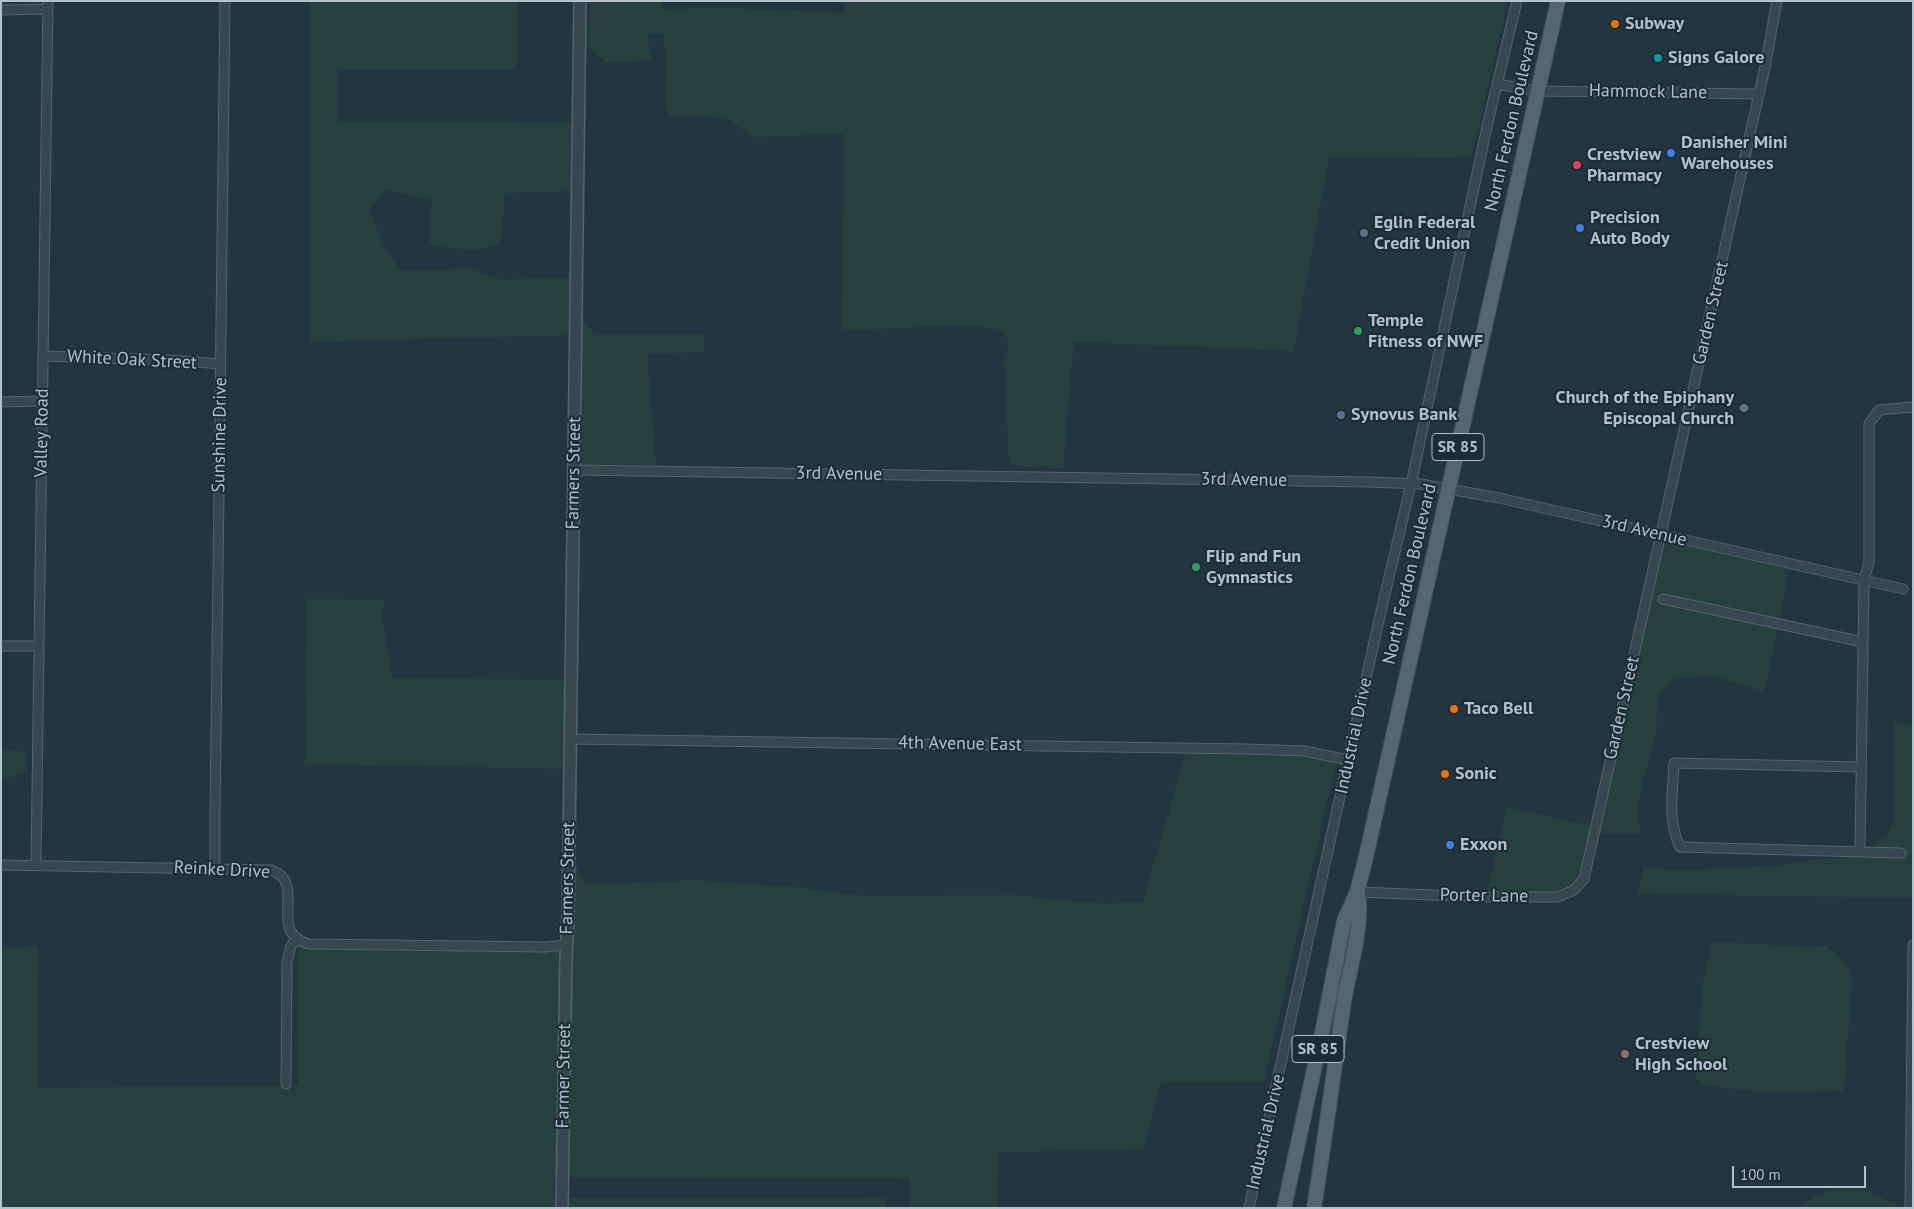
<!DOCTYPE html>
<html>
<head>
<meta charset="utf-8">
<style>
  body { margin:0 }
  #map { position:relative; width:1914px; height:1209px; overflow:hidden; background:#23353f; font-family:"PT Sans",sans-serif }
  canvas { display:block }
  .frame { position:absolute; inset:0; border:2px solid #b3c1ca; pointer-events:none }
  .scale { position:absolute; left:1732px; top:1166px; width:134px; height:22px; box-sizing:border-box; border:2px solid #b3c1ca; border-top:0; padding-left:6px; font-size:15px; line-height:18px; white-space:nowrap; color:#b3c1ca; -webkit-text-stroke:4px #1c2b34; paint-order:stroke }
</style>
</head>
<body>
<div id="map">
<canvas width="1914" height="1209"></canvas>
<div class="frame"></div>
<div class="scale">100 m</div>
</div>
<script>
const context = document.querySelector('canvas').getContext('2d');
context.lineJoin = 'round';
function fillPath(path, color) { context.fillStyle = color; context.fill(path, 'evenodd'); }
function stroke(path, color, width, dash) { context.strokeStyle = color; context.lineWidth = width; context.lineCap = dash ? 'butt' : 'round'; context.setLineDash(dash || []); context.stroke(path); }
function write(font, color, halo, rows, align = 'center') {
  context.font = font + ' "PT Sans",sans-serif'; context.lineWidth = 4; context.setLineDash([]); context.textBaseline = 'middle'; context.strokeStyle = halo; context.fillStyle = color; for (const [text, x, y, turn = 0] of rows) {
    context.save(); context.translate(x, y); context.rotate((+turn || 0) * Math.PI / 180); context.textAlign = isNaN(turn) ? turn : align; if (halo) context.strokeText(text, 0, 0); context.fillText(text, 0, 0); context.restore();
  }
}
const green = new Path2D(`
  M309,1H517V69H337V121L574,122L573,191L505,193L501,243L478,250L428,246L432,200L386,190L369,210L386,250L401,271L469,268L501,280L572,277V335L310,342Z
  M663,1V9L733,8L844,13L845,1H1508L1472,157L1329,158L1294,352L1278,350L1074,342L1063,469L1009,465L1004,356L1006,355C1009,346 1010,337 1001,331C987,321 867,330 842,331L844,134L754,137L728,120L704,116H667L664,34L648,35C646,43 652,51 653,59L626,63L604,62L588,47L590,18L589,2Z
  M581,318L594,333L603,335L704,334V352L647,354L656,465H579Z
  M1664,540L1787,569L1788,577L1765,692L1713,676L1674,679C1670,683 1661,690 1659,696C1655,708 1658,723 1656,735C1648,768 1633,799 1641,833H1599Z
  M307,599L384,600L383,620L393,678L567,680L566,769L305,764Z
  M1895,722L1913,726V898L1638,894L1643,867L1679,870L1775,866L1813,860L1859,856L1886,836L1895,817Z
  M1,749L26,752L27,772L1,780Z
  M1186,752C1236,754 1286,753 1336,763L1264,1082L1161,1083L1143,1150L998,1152L997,1208H909L910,1179L567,1177L573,866H576L586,885L697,880L793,887L864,896L1012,895L1106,904L1143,901Z
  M1507,807L1592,826C1588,842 1586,860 1580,875C1571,900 1509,892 1487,892Z
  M1712,942L1826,947C1840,955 1849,965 1852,981L1844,1091L1761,1092L1702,1085L1696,1078L1702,986Z
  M38,946L39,1088L282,1085V1089H290L291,1085H298V946L309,949L545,952L562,951L558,1177H554V1208H1V948Z
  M1849,1189L1866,1191L1897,1204L1896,1208H1797C1813,1196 1829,1190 1849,1189Z
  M886,1197V1208H570V1198Z`);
const minor = new Path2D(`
  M1,10L48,9
  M1497,84L1537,91L1759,94
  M43,356L168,360L221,364
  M1,402L42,401
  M574,470L1368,482L1421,484L1499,498L1903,589
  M1663,599L1863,642
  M1,646H39
  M571,739L1247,749L1304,751L1348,760
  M1861,767L1674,763C1673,792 1667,820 1680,847L1901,853
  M1860,851L1864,580L1869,562V424L1879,410L1913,407
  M1,865L271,870C309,883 265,932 309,944L545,947L566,945
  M36,865L48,1
  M215,868V815L225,1
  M1357,892L1482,897H1558L1574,890L1584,879L1765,67L1777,1
  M286,1084L287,962L291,946L296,939
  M1249,1208L1379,620L1411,484L1488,122L1517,1
  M1910,1208L1913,945`);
const tertiary = new Path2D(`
  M562,1208L566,960L568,917L580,1`);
const primary = new Path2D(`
  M1284,1208L1323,1028L1344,921L1357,892L1365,861L1558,1
  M1314,1208C1325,1139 1334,1070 1344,1001C1350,966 1363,928 1358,892`);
const markers = [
  [1615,24,5,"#e8710a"],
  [1658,58,5,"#0f9aa8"],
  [1671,153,5,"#3f7fe0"],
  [1577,165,5,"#e0444e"],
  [1580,228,5,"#3f7fe0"],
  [1364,233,5,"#5c6f8a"],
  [1358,331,5,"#2e9e5b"],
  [1744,408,5,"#6b7280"],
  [1341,415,5,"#5c6f8a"],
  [1196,567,5,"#2e9e5b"],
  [1454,709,5,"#e8710a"],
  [1445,774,5,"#e8710a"],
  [1450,845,5,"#3f7fe0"],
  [1625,1054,5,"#8d6e63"]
];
const shields = [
  [1458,447,52],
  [1318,1049,52]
];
const shieldNames = [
  ["SR 85",1458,447],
  ["SR 85",1318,1049]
];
const poiNames = [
  ["Subway",1625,24],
  ["Signs Galore",1668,58],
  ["Danisher Mini",1681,143],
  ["Warehouses",1681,164],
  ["Crestview",1587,155],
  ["Pharmacy",1587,176],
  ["Precision",1590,218],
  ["Auto Body",1590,239],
  ["Eglin Federal",1374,223],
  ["Credit Union",1374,244],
  ["Temple",1368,321],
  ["Fitness of NWF",1368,342],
  ["Church of the Epiphany",1734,398,"right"],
  ["Episcopal Church",1734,419,"right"],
  ["Synovus Bank",1351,415],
  ["Flip and Fun",1206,557],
  ["Gymnastics",1206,578],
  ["Taco Bell",1464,709],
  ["Sonic",1455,774],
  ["Exxon",1460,845],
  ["Crestview",1635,1044],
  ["High School",1635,1065]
];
const streetNames = [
  ["Hammock Lane",1648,92,1],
  ["North Ferdon Boulevard",1512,121,-77],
  ["Garden Street",1711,313,-77],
  ["White Oak Street",132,360,3],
  ["Valley Road",42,433,-89],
  ["Sunshine Drive",220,435,-89],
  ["Farmers Street",574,473,-89],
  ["3rd Avenue",839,474,1],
  ["3rd Avenue",1244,480,1],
  ["3rd Avenue",1644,531,13],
  ["North Ferdon Boulevard",1410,574,-77],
  ["Garden Street",1622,708,-77],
  ["Industrial Drive",1354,736,-78],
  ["4th Avenue East",960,744,1],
  ["Reinke Drive",222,870,3],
  ["Farmers Street",568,878,-89],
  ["Porter Lane",1484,896,1],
  ["Farmer Street",564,1076,-89],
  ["Industrial Drive",1266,1132,-77]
];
fillPath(green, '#25403d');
stroke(minor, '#55646d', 11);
stroke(tertiary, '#55646d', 14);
stroke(primary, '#43525b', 16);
stroke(minor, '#37464f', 9);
stroke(tertiary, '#37464f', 11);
stroke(primary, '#55666f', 14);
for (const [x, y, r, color] of markers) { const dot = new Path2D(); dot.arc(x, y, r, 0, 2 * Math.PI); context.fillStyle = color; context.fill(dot); stroke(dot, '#1c2b34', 2); }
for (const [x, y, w] of shields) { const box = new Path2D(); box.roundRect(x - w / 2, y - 13.5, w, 27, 4); context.fillStyle = '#1c2b34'; context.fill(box); stroke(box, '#b3c1ca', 1); }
write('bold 16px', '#b3c1ca', null, shieldNames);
write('bold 18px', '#b3c1ca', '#1c2b34', poiNames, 'left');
write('18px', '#b3c1ca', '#1c2b34', streetNames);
</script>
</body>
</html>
